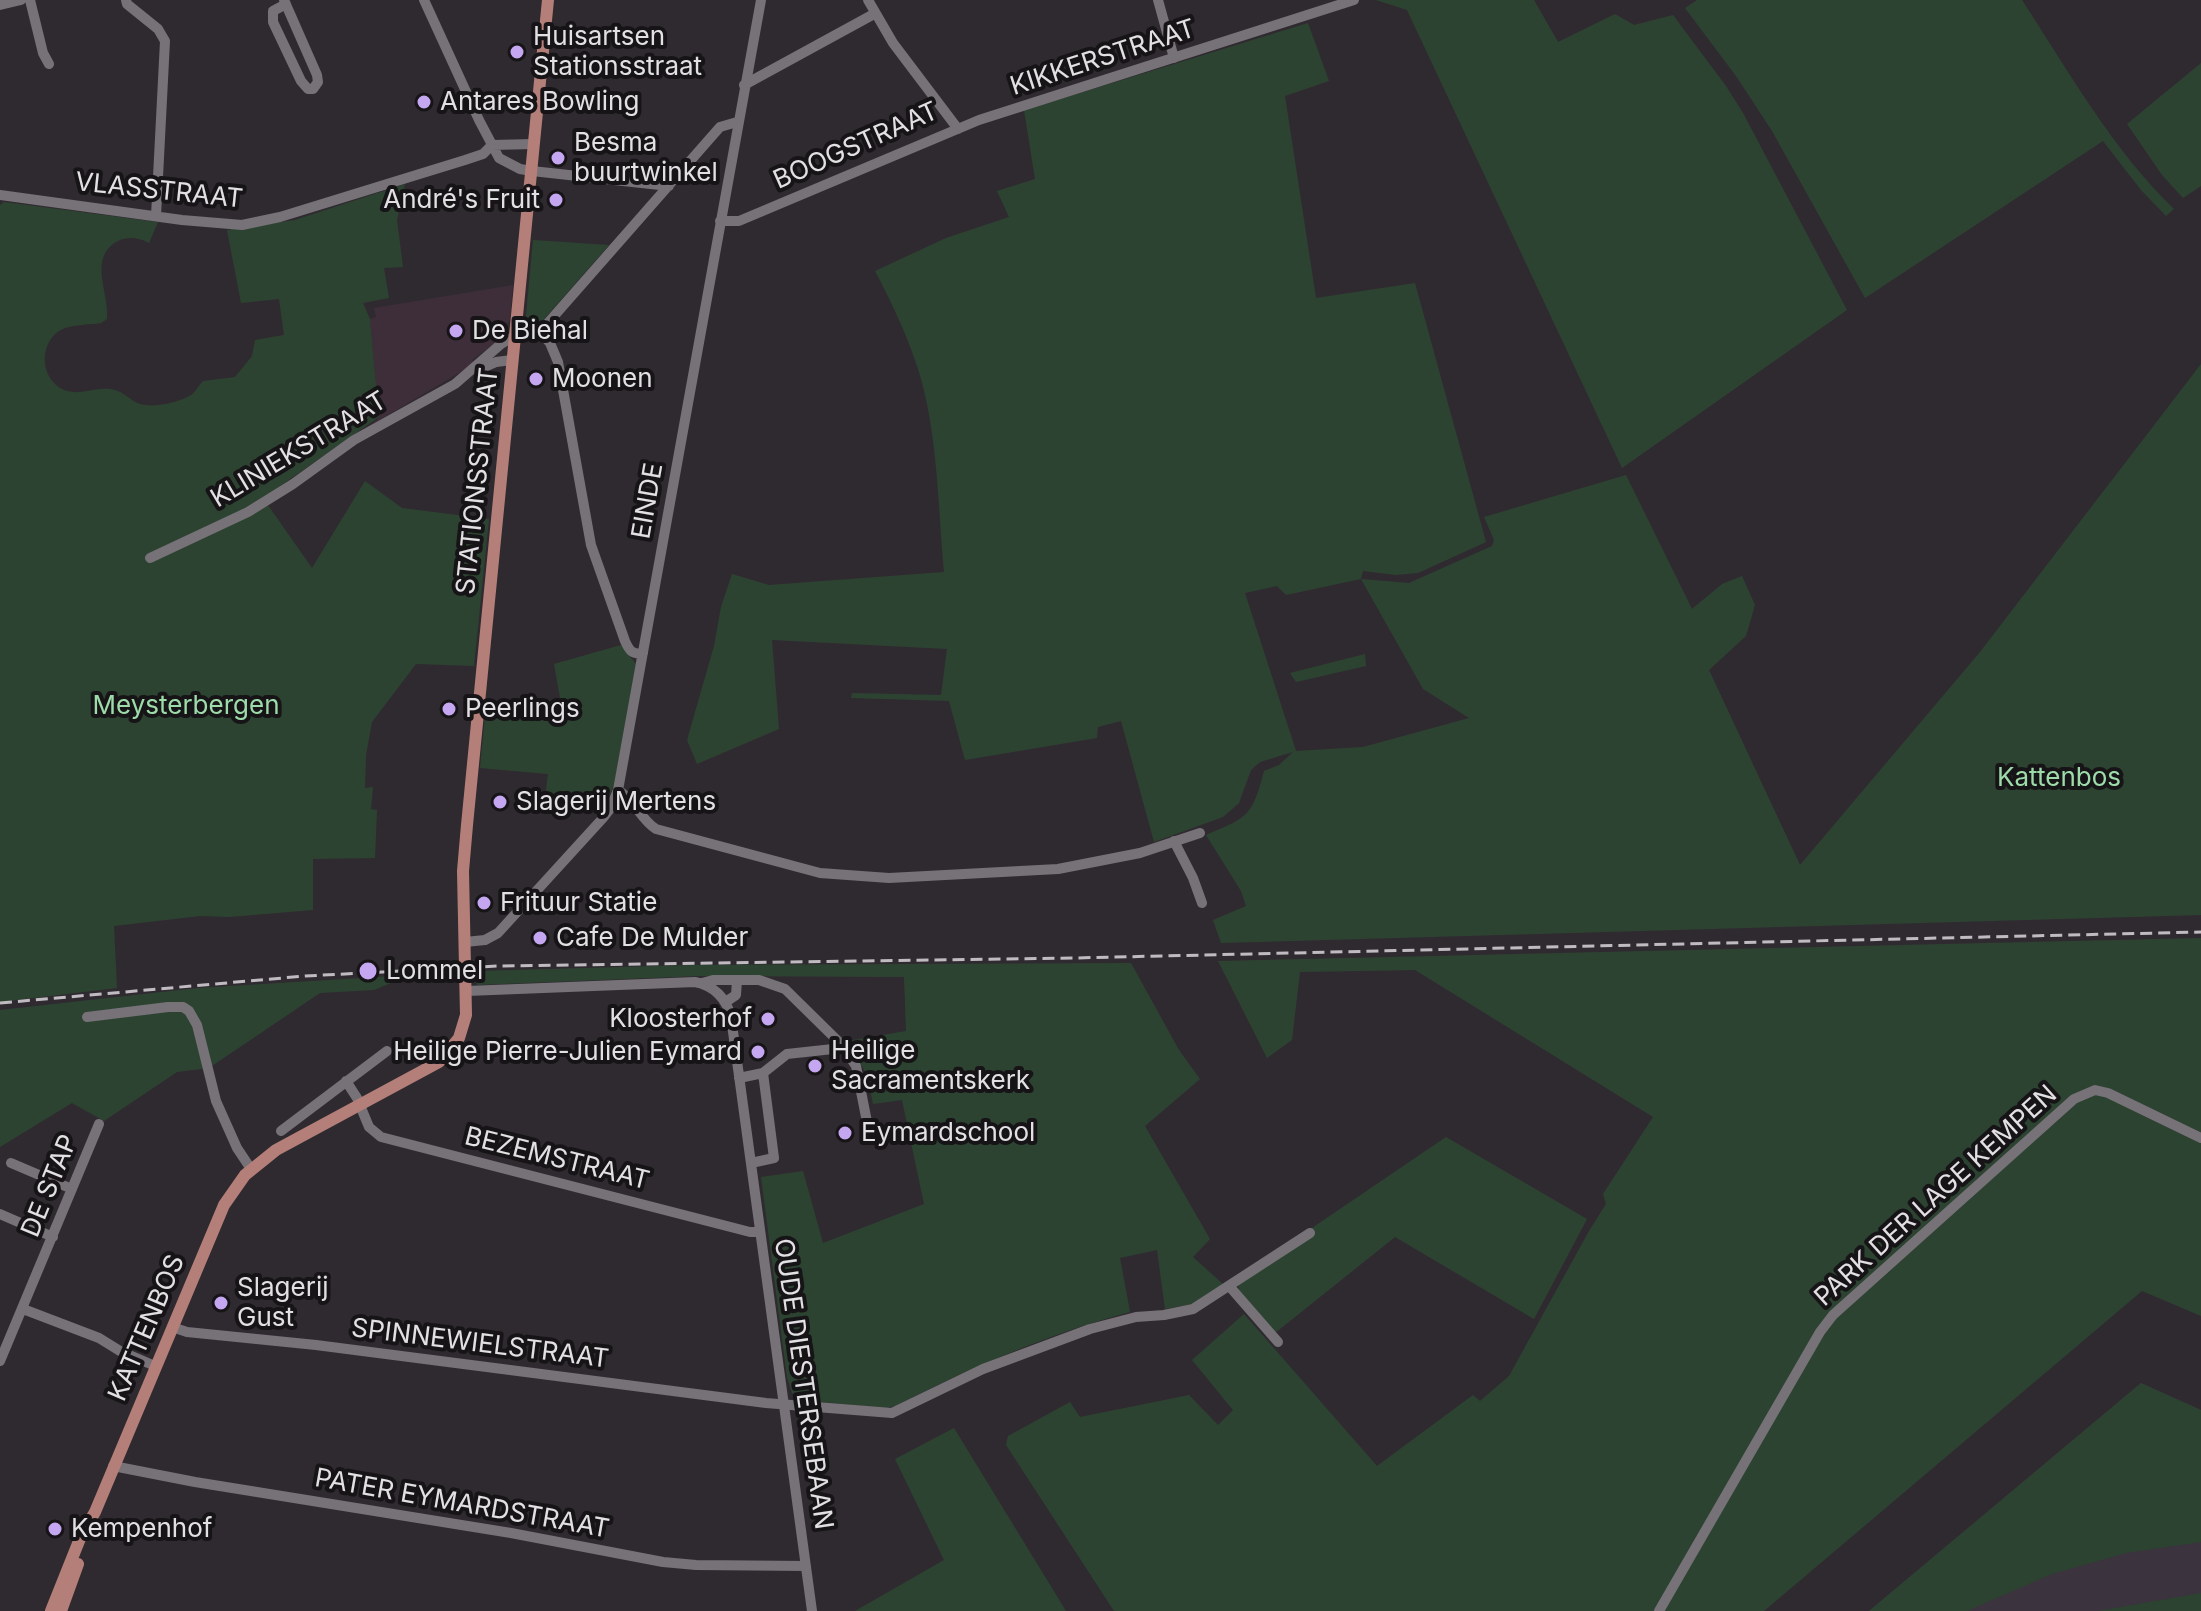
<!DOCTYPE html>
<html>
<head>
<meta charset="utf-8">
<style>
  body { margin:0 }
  canvas { display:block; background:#2f2a30 }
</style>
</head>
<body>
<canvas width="2201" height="1611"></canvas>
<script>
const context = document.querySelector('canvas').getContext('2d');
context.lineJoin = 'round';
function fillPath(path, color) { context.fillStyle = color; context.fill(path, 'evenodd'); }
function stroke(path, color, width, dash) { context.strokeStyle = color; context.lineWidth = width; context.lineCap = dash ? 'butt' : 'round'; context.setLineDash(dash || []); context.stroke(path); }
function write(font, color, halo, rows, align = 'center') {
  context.font = font + ' Inter,sans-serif'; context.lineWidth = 8; context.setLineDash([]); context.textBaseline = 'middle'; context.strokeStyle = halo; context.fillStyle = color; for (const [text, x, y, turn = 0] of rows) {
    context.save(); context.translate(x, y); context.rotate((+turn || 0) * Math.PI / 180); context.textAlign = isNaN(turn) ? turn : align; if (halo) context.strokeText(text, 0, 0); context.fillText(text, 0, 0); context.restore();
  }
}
const commercial = new Path2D(`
  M513,285L510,319L496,343L473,359L472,364L459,373L374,423L379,417L370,319L376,317L374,308Z`);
const built = new Path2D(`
  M2141,1383L2201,1410V1611H1869Z`);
const green = new Path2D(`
  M1376,0H1534L1558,42L1615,14L1634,25L1673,15L1726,86L1743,113L1847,310L1622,468L1407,10Z
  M1697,0H2022C2069,72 2112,149 2174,209L2166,216L2141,190L2103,141L1865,298L1772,131L1736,76L1685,8Z
  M1308,23L1329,81L1285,96L1316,298L1415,283L1486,542L1418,573L1396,575L1363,571L1361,579L1409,583L1492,546L1494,540L1484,517L1626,475L1692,609L1722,584L1742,576L1755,605L1746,636L1709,670L1800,865L1980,652L2201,364V915L1221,943L1213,920L1246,906L1241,891L1206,835C1248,817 1252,817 1264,771L1279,765L1293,752L1260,762L1251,770L1239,803L1223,817L1154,842L1121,721L1098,727L1097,738L965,760L949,701L851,698L852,693L941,695L947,649L772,640L779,729L697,764L687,740L714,646L721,607L732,574L769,585L944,572C938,507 938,435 919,372C908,337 892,303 875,271L946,238L1009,217L997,191L1035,179L1024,110ZM1361,579L1423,689L1469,718L1363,747L1296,751L1245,593L1277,586L1286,595Z
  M2201,63V186L2183,198L2162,175L2127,124Z
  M405,184L397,220L403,267L384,268L389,298L363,303L370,319L379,417L263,498L312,568L365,481L402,508L489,519L474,666L416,664L372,722L366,755L365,788L373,787L371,809L377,810L375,858L313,859V910L229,917L200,916L114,926L117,988L0,1002V205L4,202L158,222L149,243C139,238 129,236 118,241C87,257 110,294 107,319L101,323C89,325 70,324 59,331C37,346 41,383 67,391C81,395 96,387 110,389C121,390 128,398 137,403C150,409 179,403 191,395C196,392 198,386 203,381L235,377L252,356L255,340L284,335L279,299L241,303L227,230L295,220Z
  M533,240L609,245L538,326L531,330L525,326Z
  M621,645L636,664L635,670L614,785L604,808L545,798L548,774L480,768L485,716L560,698L554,664Z
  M1365,654L1366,666L1296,682L1290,673Z
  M2201,938V1316L2142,1291L1764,1611H1114L1006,1445L1008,1436L1070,1402L1080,1417L1189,1395L1218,1425L1233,1410L1192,1360L1244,1314L1377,1466L1473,1395L1480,1401L1509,1376L1589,1231L1606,1204L1603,1194L1653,1117L1415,970L1300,972L1292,1040L1267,1058L1218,961Z
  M1131,963L1179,1050L1200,1079L1145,1126L1210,1239L1193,1257L1224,1285L1193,1304L1165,1309L1157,1250L1120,1258L1130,1312C1048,1334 971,1367 896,1406L885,1408L800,1400L792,1393L787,1377L761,1177L803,1171L823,1243L924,1204L902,1100L873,1104L867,1075L848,1041L906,1031L904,977L700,976L477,985V971L693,965Z
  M459,972V979L396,981L374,990L320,993L209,1068L177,1072L104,1121L72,1103L0,1147V1010L198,988Z
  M1446,1137L1587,1219L1534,1319L1395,1237L1275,1333L1239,1290L1238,1284L1309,1230Z
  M2141,1383L2201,1410V1542L2126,1553L2052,1574L1967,1611H1869Z
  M954,1428L1066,1611H855L944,1560L895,1459Z
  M2201,1593V1611H2097H2098Z`);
const minor = new Path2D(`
  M30,0L43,53L49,64
  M126,0L127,4L158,29L165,41L156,216
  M284,0C295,25 306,50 317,75L318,82L313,89H308L301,81L273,22V11L286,4
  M424,0L479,120L499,158L520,169L532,171L669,186
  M868,0L893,43L958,129
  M1158,0L1174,58
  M0,5L21,0
  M744,85L874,14
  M492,145L534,144
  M0,195L182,220L242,225L280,217L465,160L483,154L492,145
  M720,221H739L979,120L1354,0
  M540,332L550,343L558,362L591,545L625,641C629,650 632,655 643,653
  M478,370L496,362L512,360
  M150,558L248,512L293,484L354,440L455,384L501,344L515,336L540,332L720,127L737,122
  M618,790C636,801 640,819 656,829L820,873L889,878L1058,869L1140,853L1200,833
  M1174,841L1193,878L1202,903
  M465,942L485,940L498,933L603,818L610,809L618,790L761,0
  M702,983L713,980H737
  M467,991L695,982C715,986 726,998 731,1017L812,1611
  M727,1001L736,995L737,980H759L785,989L841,1044L856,1066L868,1127
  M87,1017L168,1007H183L189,1011L197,1025L216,1101L237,1148L251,1169
  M763,1073L787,1054L833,1049L841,1044
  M739,1078L763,1073L774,1158L751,1163
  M346,1081L357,1098L369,1127L381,1137L750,1232H760
  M281,1131L387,1051
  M11,1163L72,1189
  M0,1214L53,1237
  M1230,1287L1278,1342
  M23,1309L99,1338L120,1351L155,1366
  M172,1327L187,1332L316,1345L766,1403L892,1413L983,1369L1090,1329L1136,1317L1164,1315L1193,1309L1310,1233
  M0,1361L99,1124
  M113,1466L195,1482L511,1533L663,1562L696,1565L806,1566
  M1659,1611L1820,1332L1833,1315L2074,1099L2095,1090L2108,1093L2201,1138`);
const major = new Path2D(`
  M51,1611L81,1536L95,1512L224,1205L245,1175L276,1150L439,1062L459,1038L466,1015L463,871L467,825L548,0
  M61,1611L78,1564`);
const rail = new Path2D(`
  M0,1003L305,976L498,966L1074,958L2201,932`);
const markers = [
  [517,52,8,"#c5a7f1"],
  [424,102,8,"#c5a7f1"],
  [558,158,8,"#c5a7f1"],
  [556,200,8,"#c5a7f1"],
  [456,331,8,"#c5a7f1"],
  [536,379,8,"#c5a7f1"],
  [449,709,8,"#c5a7f1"],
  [500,802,8,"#c5a7f1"],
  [484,903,8,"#c5a7f1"],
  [540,938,8,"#c5a7f1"],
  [368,971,10,"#c5a7f1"],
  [768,1019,8,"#c5a7f1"],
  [758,1052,8,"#c5a7f1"],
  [815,1066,8,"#c5a7f1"],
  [845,1133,8,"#c5a7f1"],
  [221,1303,8,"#c5a7f1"],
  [55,1529,8,"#c5a7f1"]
];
const poiNames = [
  ["Huisartsen",533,37],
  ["Stationsstraat",533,67],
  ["Antares Bowling",440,102],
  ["Besma",574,143],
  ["buurtwinkel",574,173],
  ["André's Fruit",540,200,"right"],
  ["De Biehal",472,331],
  ["Moonen",552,379],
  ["Peerlings",465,709],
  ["Slagerij Mertens",516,802],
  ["Frituur Statie",500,903],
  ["Cafe De Mulder",556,938],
  ["Lommel",386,971],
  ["Kloosterhof",752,1019,"right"],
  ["Heilige",831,1051],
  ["Sacramentskerk",831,1081],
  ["Heilige Pierre-Julien Eymard",742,1052,"right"],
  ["Eymardschool",861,1133],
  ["Slagerij",237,1288],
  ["Gust",237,1318],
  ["Kempenhof",71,1529]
];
const streetNames = [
  ["KIKKERSTRAAT",1103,58,-18],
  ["BOOGSTRAAT",856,146,-24],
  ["VLASSTRAAT",159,191,6],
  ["KLINIEKSTRAAT",299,450,-31],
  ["STATIONSSTRAAT",478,481,-84],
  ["EINDE",648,501,-80],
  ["BEZEMSTRAAT",557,1159,14],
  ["DE STAP",50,1186,-68],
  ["PARK DER LAGE KEMPEN",1936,1196,-42],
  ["KATTENBOS",147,1328,-67],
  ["SPINNEWIELSTRAAT",480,1344,7],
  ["OUDE DIESTERSEBAAN",803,1384,82],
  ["PATER EYMARDSTRAAT",462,1504,10]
];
const parkNames = [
  ["Meysterbergen",186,706],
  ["Kattenbos",2059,778]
];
fillPath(commercial, '#3e2e3a');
fillPath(built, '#3b333d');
fillPath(green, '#2d4331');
stroke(minor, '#777178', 10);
stroke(major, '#b57f79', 12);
stroke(rail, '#bfbbc0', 3, [12, 6]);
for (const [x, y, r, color] of markers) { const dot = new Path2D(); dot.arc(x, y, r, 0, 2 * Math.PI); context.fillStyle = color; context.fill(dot); stroke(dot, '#161416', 3); }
write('26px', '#e3e0e4', '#161416', poiNames, 'left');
write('26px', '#e3e0e4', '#161416', streetNames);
write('26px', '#9ddcaa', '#161416', parkNames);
</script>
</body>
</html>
